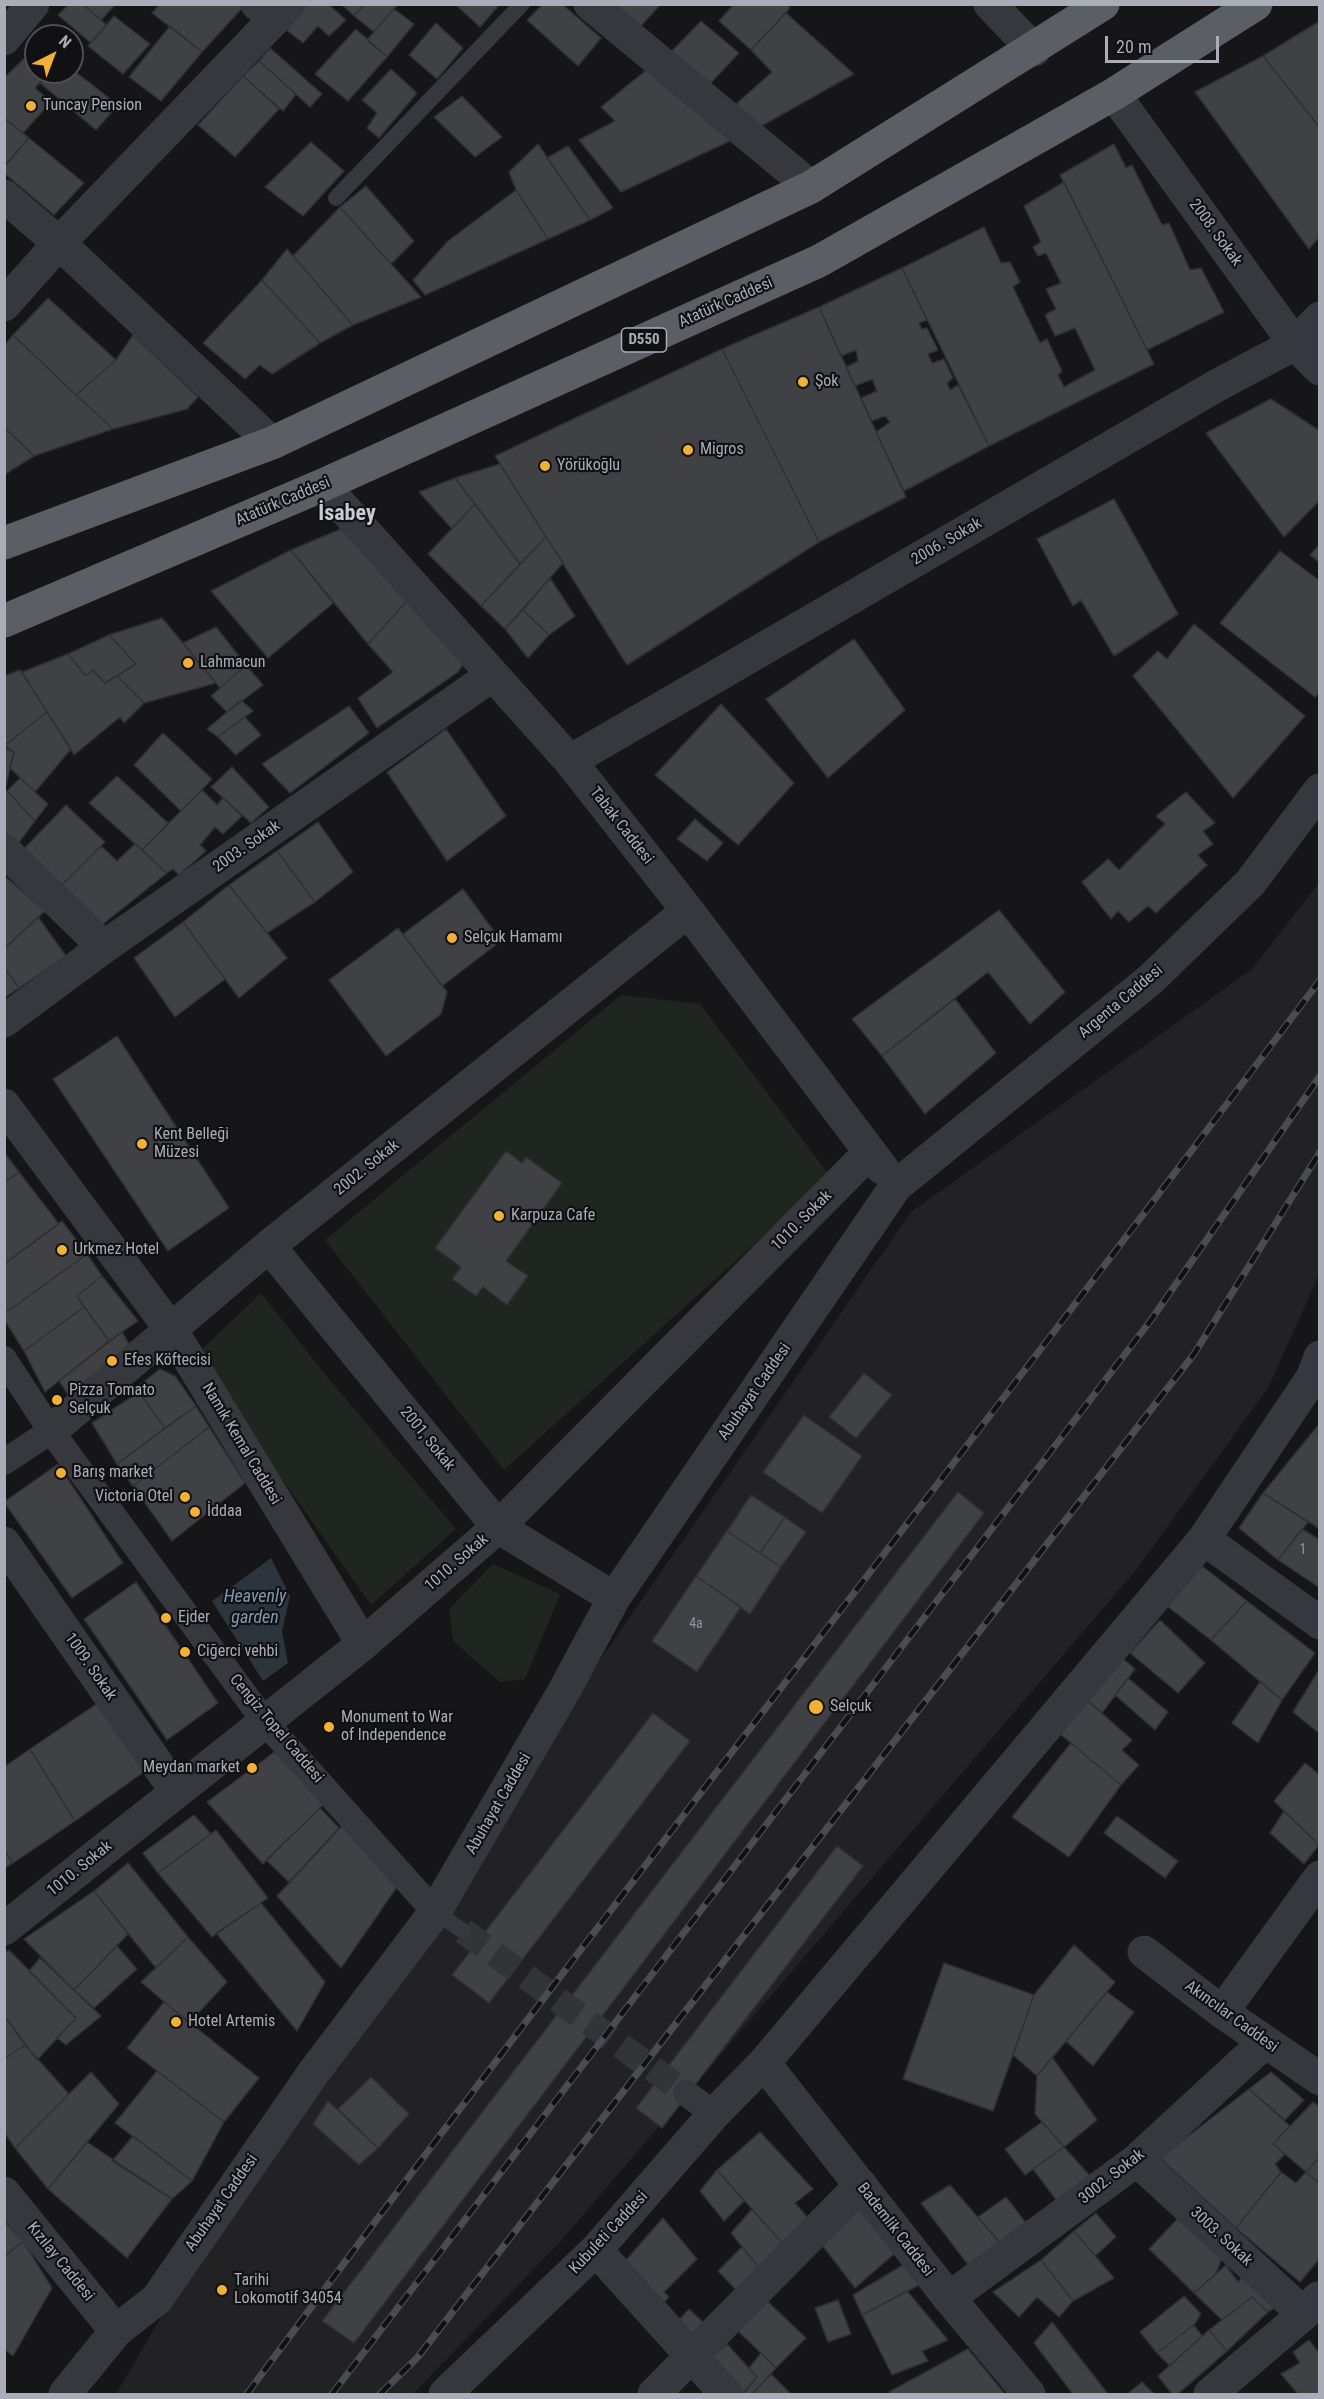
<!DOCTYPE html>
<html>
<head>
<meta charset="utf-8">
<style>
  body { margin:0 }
  #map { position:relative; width:1324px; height:2399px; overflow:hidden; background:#161618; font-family:"Roboto Condensed",sans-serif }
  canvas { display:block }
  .frame { position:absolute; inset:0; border:6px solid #a8adb8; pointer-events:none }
  .north { position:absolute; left:24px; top:24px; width:60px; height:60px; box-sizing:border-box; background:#111113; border:2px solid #4d4f55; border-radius:50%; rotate:42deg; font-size:16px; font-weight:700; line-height:24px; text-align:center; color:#a8adb8 }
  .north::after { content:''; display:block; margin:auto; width:21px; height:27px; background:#f2b134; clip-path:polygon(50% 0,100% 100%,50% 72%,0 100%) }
  .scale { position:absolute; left:1105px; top:36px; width:114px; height:27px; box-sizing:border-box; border:3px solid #a8adb8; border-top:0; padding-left:8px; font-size:18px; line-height:21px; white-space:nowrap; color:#a8adb8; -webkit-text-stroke:4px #111113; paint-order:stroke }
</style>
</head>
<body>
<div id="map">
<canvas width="1324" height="2399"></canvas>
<div class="frame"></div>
<div class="north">N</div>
<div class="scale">20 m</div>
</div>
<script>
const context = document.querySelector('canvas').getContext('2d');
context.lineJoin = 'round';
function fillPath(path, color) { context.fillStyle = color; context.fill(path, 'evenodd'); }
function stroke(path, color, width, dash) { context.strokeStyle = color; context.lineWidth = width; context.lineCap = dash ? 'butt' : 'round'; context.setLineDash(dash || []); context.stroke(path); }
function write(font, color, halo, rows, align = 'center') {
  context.font = font + ' "Roboto Condensed",sans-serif'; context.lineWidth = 4.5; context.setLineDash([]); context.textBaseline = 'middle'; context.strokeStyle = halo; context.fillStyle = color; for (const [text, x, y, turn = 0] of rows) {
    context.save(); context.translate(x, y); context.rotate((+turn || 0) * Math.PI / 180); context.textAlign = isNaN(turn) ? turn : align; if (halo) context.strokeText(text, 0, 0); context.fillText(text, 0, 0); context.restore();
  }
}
const built = new Path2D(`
  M1319,883V1275L1268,1388L1136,1570L559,2243L413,2394H116L252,2161L911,1212L1252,969Z`);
const green = new Path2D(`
  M621,995L700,1004L830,1176L504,1470L325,1240Z
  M261,1293L328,1378L456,1529L371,1605L195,1356Z
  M493,1564L560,1594L525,1679L500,1682L453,1641L449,1609Z`);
const water = new Path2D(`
  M271,1558L290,1596L282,1631L288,1663L263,1681L212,1601Z`);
const building = new Path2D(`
  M69,4H82L107,25L91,43L58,15Z
  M82,4H116L101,20Z
  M160,4H242L244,6L202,52L152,13Z
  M307,4H328L346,20L329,36L318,26L303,43L284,28Z
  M341,4H365L354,16Z
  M365,4H398L374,32L354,16Z
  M455,4H500L480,27Z
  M543,4H562L601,38L578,66L527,20Z
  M618,4H661L638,29L614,9Z
  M734,4H787L790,8L751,50L719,21Z
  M394,9L414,24L387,57L367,40Z
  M786,13L854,74L756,129L734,106L772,72L751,50Z
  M114,16L150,44L123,74L88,46Z
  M701,21L739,53L707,87L668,55Z
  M1320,21V128L1263,56Z
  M436,23L463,48L437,79L409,55Z
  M170,26L202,52L161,101L129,77Z
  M356,29L387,57L348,101L315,74Z
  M36,47V72H50L35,88L51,102L23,133L4,118V78Z
  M270,48L322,94L310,107L259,61Z
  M1263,56L1320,128V236L1309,249L1195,92Z
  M259,61L296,94L283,111L243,76Z
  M650,67L732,140L621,192L579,140L615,121L601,107Z
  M72,69L118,105L96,130L40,83L50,72H72Z
  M391,69L417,93L379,138L367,128L377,113L362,100Z
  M243,76L279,109L235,157L198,125Z
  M462,96L502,137L475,157L434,117Z
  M4,118L29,138L7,164L4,162Z
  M29,138L84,183L54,215L4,173V166Z
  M311,142L344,171L303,216L265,187Z
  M538,144L590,220L548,239L516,190L509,172Z
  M1114,144L1126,168L1132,165L1162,225L1169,223L1190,270L1201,268L1224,312L1147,350L1060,175Z
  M568,146L613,208L590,220L547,158Z
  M1064,182L1154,364L989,446L902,268L984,227L1001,263L1010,262L1020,282L1013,287L1040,343L1047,339L1062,371L1058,375L1064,387L1095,370L1075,328L1055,336L1045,315L1056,309L1046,289L1061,283L1046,253L1038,256L1033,247L1041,242L1024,206Z
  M366,186L414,241L391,264L340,207Z
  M516,190L548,239L425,295L413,280L448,241Z
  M340,207L391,264L421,297L353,325L293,256Z
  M287,249L293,256L353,325L320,343L262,280Z
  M902,268L927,320L919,323L922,329L927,328L938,350L928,354L932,363L944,359L953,378L947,383L950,390L958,385L989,446L904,491L876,432L890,422L885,416L872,421L861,398L877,391L872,379L855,386L846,367L858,361L856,350L841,356L819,307Z
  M262,280L320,343L272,374L260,365L245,379L203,343Z
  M48,298L116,360L76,395L13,335Z
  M819,307L906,497L819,542L722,349Z
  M13,335L76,395L113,429L34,456L4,427V346Z
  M133,335L198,397L187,409L113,429L76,395L116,360Z
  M722,349L819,542L627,665L495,456Z
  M1271,399L1320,431V500L1284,537L1206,433Z
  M4,427L34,456L4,475Z
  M500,464L546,537L520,564L455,478Z
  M455,478L475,504L452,529L419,492Z
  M1114,499L1178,614L1114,656L1081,600L1073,606L1037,539Z
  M475,504L520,564L481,606L428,554Z
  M341,529L408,600L368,644L291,550Z
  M546,537L563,563L505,629L481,606Z
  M1320,544V563L1310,555Z
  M291,550L333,603L268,658L211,591Z
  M1280,551L1320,581V692L1315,697L1220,623Z
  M550,578L575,616L549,635L523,610Z
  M408,600L463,664L458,672L377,728L358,698L393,672L368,644Z
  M523,610L549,635L528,658L505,629Z
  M162,618L216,683L144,703L117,676L136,664L109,635Z
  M1194,624L1305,716L1233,798L1133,676L1158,651L1167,659Z
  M216,627L246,665L220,688L183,643Z
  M109,635L136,664L105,683L93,670L86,676L68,654Z
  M854,639L905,710L828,778L766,699Z
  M68,654L86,676L93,670L105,683L117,676L144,703L124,723L120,717L74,755L22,672Z
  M246,665L263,685L227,712L211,696Z
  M20,670L47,712L4,746V676Z
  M241,700L253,711L218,737L207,729Z
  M721,704L794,783L738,845L655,775Z
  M349,706L369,733L290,793L262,764Z
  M47,712L71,749L35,792L10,768L14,752L4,746Z
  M245,717L261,735L236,755L218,737Z
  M446,729L506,816L447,861L387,772Z
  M163,733L212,779L181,811L134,765Z
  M4,748L14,752L5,789L35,821L14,849L4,837Z
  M232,767L269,807L251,823L211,787Z
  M117,776L168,823L142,850L89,803Z
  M20,778L48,804L35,821L7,791Z
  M202,790L217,805L223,798L242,816L223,834L215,827L200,845L206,851L179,875L173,869L167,873L142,850Z
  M1186,792L1215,823L1203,831L1213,844L1198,855L1207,865L1156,913L1148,906L1129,922L1118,911L1111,919L1082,882L1108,859L1119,870L1165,824L1156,816Z
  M66,805L105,842L59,888L19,854Z
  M695,819L723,843L707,861L677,839Z
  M318,822L353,872L315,902L277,851Z
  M135,844L167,873L98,928L59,888L101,846L117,861Z
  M277,851L315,902L267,933L229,885Z
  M7,878L45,911L4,949V881Z
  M229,885L287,958L239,998L183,922Z
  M463,889L501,941L442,986L403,934Z
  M999,910L1065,992L1030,1024L988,972L882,1056L852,1019Z
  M38,917L66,956L19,988L4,967V949Z
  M183,922L225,979L175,1017L134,958Z
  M398,928L447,992L441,1014L386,1056L329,980Z
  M4,967L19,988L4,998Z
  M955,999L996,1053L925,1114L882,1056Z
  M117,1036L229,1208L168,1251L53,1079Z
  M506,1151L522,1163L526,1157L562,1183L506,1261L528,1276L507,1305L483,1287L476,1296L452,1279L461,1267L435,1248Z
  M4,1152L19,1172L4,1183Z
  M19,1172L59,1224L4,1264V1183Z
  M62,1221L87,1254L4,1314V1264Z
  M87,1254L102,1276L77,1296L84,1307L24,1351L4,1319V1314Z
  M102,1276L138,1321L109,1341L77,1296Z
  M84,1307L109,1341L45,1392L24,1351Z
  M122,1332L133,1351L69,1396L59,1381Z
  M160,1369L175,1376L196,1406L165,1428L136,1388Z
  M864,1373L892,1395L856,1438L829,1417Z
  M139,1392L165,1428L117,1464L92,1423Z
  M196,1406L209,1427L133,1486L117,1464Z
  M804,1415L862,1456L822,1513L763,1472Z
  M1320,1423V1529L1263,1493Z
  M209,1427L245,1483L172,1541L133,1486Z
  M58,1464L123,1563L72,1598L4,1502Z
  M958,1492L984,1513L354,2343L322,2321Z
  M1263,1493L1308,1522L1278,1560L1239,1528Z
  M751,1495L785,1517L760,1553L727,1531Z
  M785,1517L806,1532L781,1567L760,1553Z
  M1302,1529L1320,1540V1588L1278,1560Z
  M727,1531L781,1567L750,1614L696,1576Z
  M1202,1566L1247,1601L1211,1640L1167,1606Z
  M696,1576L741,1607L697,1672L652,1641Z
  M136,1582L218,1703L167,1740L84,1619Z
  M1247,1601L1315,1653L1282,1700L1211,1640Z
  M1160,1620L1205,1663L1178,1693L1130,1653Z
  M1121,1657L1135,1669L1102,1713L1087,1700Z
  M1320,1668V1734L1293,1712Z
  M1128,1678L1168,1712L1155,1730L1115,1695Z
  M1260,1682L1282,1700L1258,1743L1232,1723Z
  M104,1699L148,1769L75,1821L30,1749Z
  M1087,1700L1132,1740L1122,1750L1139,1765L1121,1785L1059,1733Z
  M653,1713L690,1741L489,2003L452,1975Z
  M1071,1743L1121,1785L1069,1857L1012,1817Z
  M30,1749L75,1821L13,1863L4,1849V1767Z
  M277,1750L324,1804L263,1864L207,1802Z
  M1305,1763L1320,1775L1319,1845L1274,1801Z
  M320,1808L339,1828L289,1882L266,1860Z
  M1284,1811L1319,1845L1304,1864L1270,1833Z
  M194,1815L211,1834L158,1873L143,1853Z
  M1117,1816L1178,1861L1165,1878L1104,1833Z
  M345,1823L399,1884L341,1968L277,1896Z
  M216,1830L268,1898L212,1937L158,1873Z
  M837,1846L863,1866L662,2128L636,2108Z
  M4,1849L13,1863L4,1868Z
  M128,1863L188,1937L156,1968L94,1891Z
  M94,1891L128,1934L74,1990L24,1939Z
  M261,1903L325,1982L297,2031L216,1933Z
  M188,1937L227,1982L189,2023L141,1982Z
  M1074,1945L1115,1982L1037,2076L1013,2055L1034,1995Z
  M117,1946L137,1969L94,2008L74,1990Z
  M9,1950L76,2018L37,2060L4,2015V1953Z
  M40,1958L101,2016L66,2045L57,2038L76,2018L29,1971Z
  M944,1963L1034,1995L993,2111L903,2079Z
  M1107,1992L1134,2012L1093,2066L1066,2041Z
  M164,2002L259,2078L224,2122L127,2048Z
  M4,2015L25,2045L4,2059Z
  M25,2045L69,2094L15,2148L4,2132V2059Z
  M1052,2057L1097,2120L1064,2147L1035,2114L1037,2076Z
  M157,2071L224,2122L192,2181L115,2123Z
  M91,2072L119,2104L48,2189L15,2148Z
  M1271,2072L1304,2100L1285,2120L1249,2089Z
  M371,2077L409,2114L378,2148L338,2109Z
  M1249,2089L1290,2126L1273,2144L1285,2154L1275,2164L1281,2172L1236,2228L1160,2158Z
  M328,2101L378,2148L359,2165L313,2124Z
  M1313,2102L1320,2107V2157L1306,2172L1273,2144Z
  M1042,2122L1064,2147L1025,2175L1005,2149Z
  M760,2132L813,2189L795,2203L809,2219L785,2246L717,2170Z
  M133,2136L192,2181L172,2199L112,2161Z
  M87,2142L172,2199L127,2258L48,2189Z
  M1064,2147L1091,2177L1057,2201L1033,2169Z
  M1320,2157V2184L1306,2172Z
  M717,2170L744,2201L724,2221L700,2191Z
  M1281,2172L1296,2183L1306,2172L1320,2184V2258L1300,2282L1236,2228Z
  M950,2185L1000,2243L969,2266L921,2203Z
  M1006,2197L1026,2223L1000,2243L978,2217Z
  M857,2201L895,2253L855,2288L819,2241Z
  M752,2209L785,2246L760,2269L731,2233Z
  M1096,2213L1116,2237L1095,2256L1074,2231Z
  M1181,2215L1223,2256L1215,2275L1194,2293L1149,2249Z
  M663,2218L697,2259L664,2292L669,2297L658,2308L619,2268Z
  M4,2221L23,2241L4,2257Z
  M1074,2231L1114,2278L1073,2301L1041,2260Z
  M23,2241L52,2288L13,2356L4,2349V2257Z
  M742,2247L760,2269L739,2293L718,2271Z
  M1041,2260L1073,2301L1059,2317L1037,2297L1019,2317L993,2292Z
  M910,2261L923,2283L862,2315L853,2295Z
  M1226,2265L1238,2282L1245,2274L1282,2303L1268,2312L1252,2297L1222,2320L1194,2293Z
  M907,2291L948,2340L922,2351L928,2361L892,2375L862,2315Z
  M1184,2296L1201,2314L1194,2325L1157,2353L1140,2332Z
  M763,2297L806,2338L776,2368L735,2328Z
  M1252,2297L1268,2312L1227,2351L1209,2330Z
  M838,2300L851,2334L828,2342L815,2308Z
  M689,2309L706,2325L694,2339L677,2322Z
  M1052,2322L1108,2394H1073L1034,2343Z
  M1194,2325L1202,2336L1170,2366L1157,2353Z
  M1209,2330L1227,2351L1178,2394H1172L1158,2376Z
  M1309,2340L1320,2354V2394H1298L1281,2374L1300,2363L1293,2352Z
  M727,2344L757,2377L742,2394L708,2361Z
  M968,2349L1005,2394H891L889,2392Z
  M761,2353L776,2368L752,2394H743L757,2377L749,2368Z
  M771,2374L791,2394H752Z
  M1142,2382L1154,2394H1127Z`);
const pedestrianTunnel = new Path2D(`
  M463,1931L686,2093`);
const service = new Path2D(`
  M336,198L522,4
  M435,1912L463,1931`);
const pedestrian = new Path2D(`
  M4,1359L51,1431L265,1722L435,1912
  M4,1462L51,1431
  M686,2093L714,2114`);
const minor = new Path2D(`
  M257,4L275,19
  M590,4L811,187
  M990,4L1034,50
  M4,39L33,4
  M1114,94L1295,344L1320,369
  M4,196L59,243L272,443
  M323,485L570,761L688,911L882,1168
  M570,761L1216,386L1295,344L1320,318
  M4,850L104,947
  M4,1021L104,947L491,676
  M4,1105L172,1331L363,1644
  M269,1246L498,1527L614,1598
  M51,1431L269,1246L688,911
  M1204,1539L1320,1623
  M4,1543L176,1791
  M4,1929L363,1644L498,1527L870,1152
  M1144,1952L1222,2012L1320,2079
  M1222,2012L1320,1877
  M764,2063L1204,1539L1312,1378L1320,1357
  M1137,2160L1304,2314
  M4,2193L116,2331
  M596,2250L726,2394
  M949,2298L1137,2160L1265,2042
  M65,2394L116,2331L157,2299L314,2072L435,1912L564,1691L614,1598L896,1186L1151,979L1250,883L1320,790
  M654,2394L861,2185
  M1210,2394L1304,2314L1318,2298`);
const tertiary = new Path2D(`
  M4,305L59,243L289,4
  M445,2394L596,2250L714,2114L764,2063L949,2298L1029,2394`);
const trunk = new Path2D(`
  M4,543L272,443L811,187L1103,4
  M4,621L323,485L819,261L1114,94L1256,4`);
const rail = new Path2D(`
  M247,2394C598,1918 966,1454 1320,980
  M332,2394L1151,1320L1320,1076
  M380,2394L417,2358L1194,1354L1320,1152`);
const markers = [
  [31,106,6,"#f2b134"],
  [803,382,6,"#f2b134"],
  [688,450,6,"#f2b134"],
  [545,466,6,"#f2b134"],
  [188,663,6,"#f2b134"],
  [452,938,6,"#f2b134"],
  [142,1144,6,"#f2b134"],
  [499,1216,6,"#f2b134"],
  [62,1250,6,"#f2b134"],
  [112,1361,6,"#f2b134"],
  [57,1400,6,"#f2b134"],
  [61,1473,6,"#f2b134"],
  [185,1497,6,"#f2b134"],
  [195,1512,6,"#f2b134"],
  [166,1618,6,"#f2b134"],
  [185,1652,6,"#f2b134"],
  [816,1707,8,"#f2b134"],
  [329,1727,6,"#f2b134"],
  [252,1768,6,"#f2b134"],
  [176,2022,6,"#f2b134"],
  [222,2290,6,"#f2b134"]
];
const numberNames = [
  ["1",1303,1550],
  ["4a",696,1624]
];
const shields = [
  [644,340,45]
];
const shieldNames = [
  ["D550",644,340]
];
const poiNames = [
  ["Tuncay Pension",43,106],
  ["Şok",815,382],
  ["Migros",700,450],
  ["Yörükoğlu",557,466],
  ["Lahmacun",200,663],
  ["Selçuk Hamamı",464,938],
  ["Kent Belleği",154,1135],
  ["Müzesi",154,1153],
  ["Karpuza Cafe",511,1216],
  ["Urkmez Hotel",74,1250],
  ["Efes Köftecisi",124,1361],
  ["Pizza Tomato",69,1391],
  ["Selçuk",69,1409],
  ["Barış market",73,1473],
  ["Victoria Otel",173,1497,"right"],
  ["İddaa",207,1512],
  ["Ejder",178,1618],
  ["Ciğerci vehbi",197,1652],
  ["Selçuk",830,1707],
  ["Monument to War",341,1718],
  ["of Independence",341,1736],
  ["Meydan market",240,1768,"right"],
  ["Hotel Artemis",188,2022],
  ["Tarihi",234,2281],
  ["Lokomotif 34054",234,2299]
];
const streetNames = [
  ["2008. Sokak",1215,233,54],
  ["Atatürk Caddesi",726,303,-24],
  ["Atatürk Caddesi",283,502,-23],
  ["2006. Sokak",947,542,-30],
  ["Tabak Caddesi",621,826,52],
  ["2003. Sokak",247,847,-35],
  ["Argenta Caddesi",1121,1002,-40],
  ["2002. Sokak",367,1168,-39],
  ["1010. Sokak",802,1221,-45],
  ["Abuhayat Caddesi",755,1392,-55],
  ["2001, Sokak",427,1439,51],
  ["Namık Kemal Caddesi",241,1444,59],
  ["1010. Sokak",457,1563,-41],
  ["1009. Sokak",90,1667,55],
  ["Cengiz Topel Caddesi",276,1729,50],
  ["Abuhayat Caddesi",499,1804,-60],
  ["1010. Sokak",80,1869,-39],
  ["Akıncılar Caddesi",1231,2017,36],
  ["3002. Sokak",1112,2177,-38],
  ["Abuhayat Caddesi",222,2203,-55],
  ["Bademlik Caddesi",895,2230,52],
  ["Kubuleti Caddesi",609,2233,-47],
  ["3003. Sokak",1221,2237,43],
  ["Kızılay Caddesi",60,2262,51]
];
const waterNames = [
  ["Heavenly",255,1597],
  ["garden",255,1618]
];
const districtNames = [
  ["İsabey",347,514]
];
fillPath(built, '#222225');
fillPath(green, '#1e261f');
fillPath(water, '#2c353c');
fillPath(building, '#404145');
stroke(building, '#303034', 1.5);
stroke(pedestrianTunnel, '#333438', 26, [26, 13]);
stroke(service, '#37383d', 16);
stroke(pedestrian, '#37383d', 26);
stroke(minor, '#37383d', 33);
stroke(tertiary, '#37383d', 33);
stroke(trunk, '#5b5e65', 33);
stroke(rail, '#4a4c52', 7);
stroke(rail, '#111113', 4.5, [14]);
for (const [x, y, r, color] of markers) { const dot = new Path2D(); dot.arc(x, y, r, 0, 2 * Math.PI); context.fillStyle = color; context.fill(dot); stroke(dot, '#111113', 2); }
write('14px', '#8e929b', null, numberNames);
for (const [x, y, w] of shields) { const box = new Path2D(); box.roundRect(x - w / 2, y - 12, w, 24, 4.5); context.fillStyle = '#111113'; context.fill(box); stroke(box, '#a8adb8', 1.5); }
write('bold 15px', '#a8adb8', null, shieldNames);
write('16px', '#a8adb8', '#111113', poiNames, 'left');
write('16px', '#a8adb8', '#111113', streetNames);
write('italic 18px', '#7f9bb3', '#111113', waterNames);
write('bold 22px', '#c9ccd4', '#111113', districtNames);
</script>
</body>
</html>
